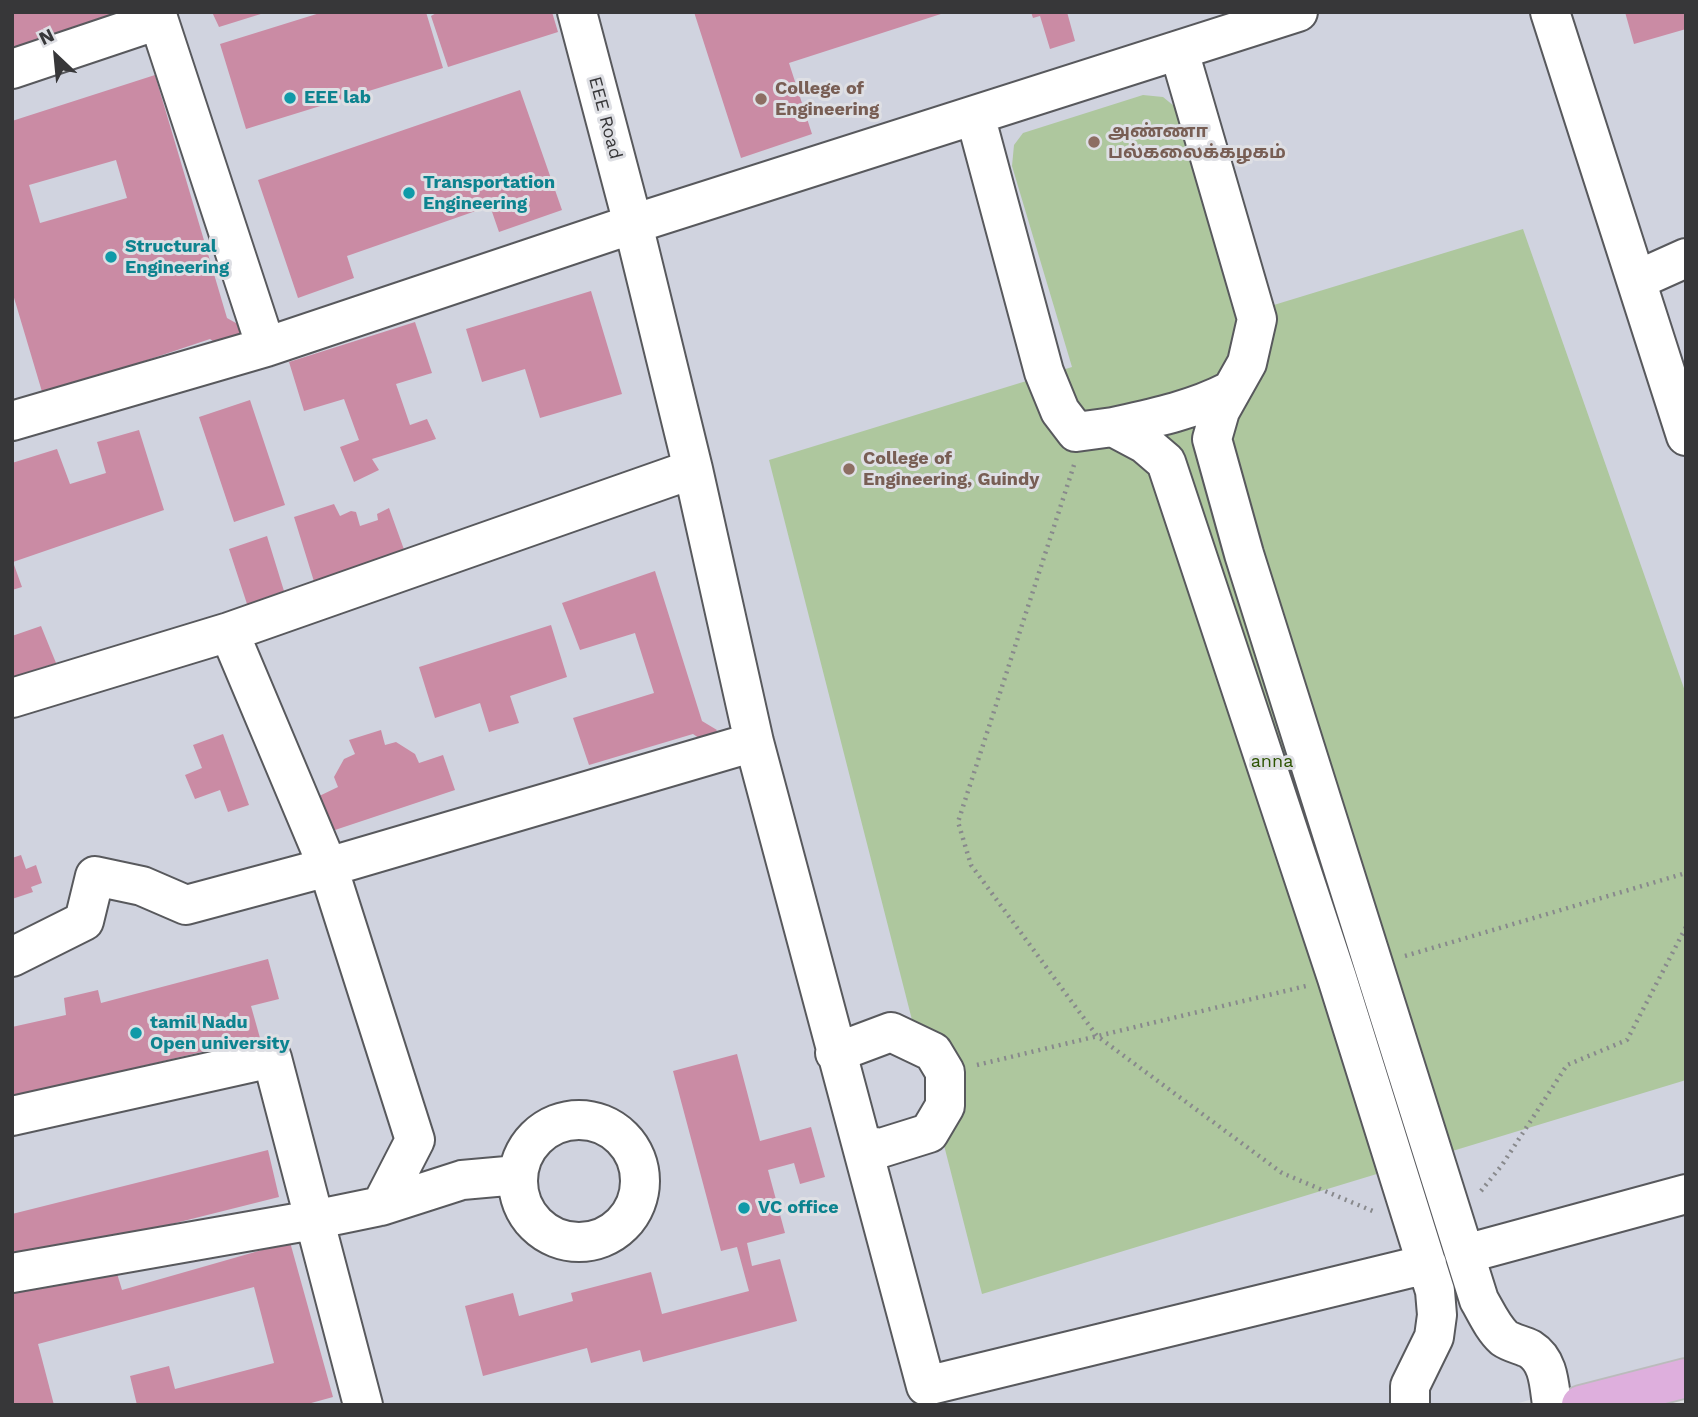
<!DOCTYPE html>
<html>
<head>
<meta charset="utf-8">
<style>
  body { margin:0 }
  #map { position:relative; width:1698px; height:1417px; overflow:hidden; background:#dedfe4; font-family:"Work Sans",sans-serif }
  canvas { display:block }
  .frame { position:absolute; inset:0; border:14px solid #373739; pointer-events:none }
  .north { position:absolute; left:21px; top:21px; width:70px; height:70px; -webkit-text-stroke:5px #dedfe4; paint-order:stroke; rotate:334deg; font-size:19px; font-weight:700; line-height:28px; text-align:center; color:#373739 }
  .north::after { content:''; display:block; margin:auto; width:24px; height:32px; background:#373739; clip-path:polygon(50% 0,100% 100%,50% 72%,0 100%) }
</style>
</head>
<body>
<div id="map">
<canvas width="1698" height="1417"></canvas>
<div class="frame"></div>
<div class="north">N</div>
</div>
<script>
const context = document.querySelector('canvas').getContext('2d');
context.lineJoin = 'round';
function fillPath(path, color) { context.fillStyle = color; context.fill(path, 'evenodd'); }
function stroke(path, color, width, dash) { context.strokeStyle = color; context.lineWidth = width; context.lineCap = dash ? 'butt' : 'round'; context.setLineDash(dash || []); context.stroke(path); }
function write(font, color, halo, rows, align = 'center') {
  context.font = font + ' "Work Sans","Noto Sans Tamil",sans-serif'; context.lineWidth = 6; context.setLineDash([]); context.textBaseline = 'middle'; context.strokeStyle = halo; context.fillStyle = color; for (const [text, x, y, turn = 0] of rows) {
    context.save(); context.translate(x, y); context.rotate((+turn || 0) * Math.PI / 180); context.textAlign = isNaN(turn) ? turn : align; if (halo) context.strokeText(text, 0, 0); context.fillText(text, 0, 0); context.restore();
  }
}
const built = new Path2D(`
  M12,12H1686V1358L1511,1405H12Z`);
const green = new Path2D(`
  M1143,95L1163,97L1174,106L1241,315L1523,229L1686,694V1080L982,1294L769,460L1072,367L1012,166L1014,145L1023,133Z`);
const building = new Path2D(`
  M12,12H132L12,55Z
  M212,12H264V13L219,27Z
  M323,12H426L443,68L246,129L220,44Z
  M438,12H552L558,32L448,67L431,16Z
  M694,12H944V13L789,63L812,134L741,158Z
  M1031,12H1067L1075,41L1050,49L1040,16L1033,18Z
  M1625,12H1686V29L1634,44Z
  M155,75L227,318L243,327L230,352L210,339L43,395L12,291V121ZM116,160L127,198L40,223L29,185Z
  M520,90L562,210L499,232L490,206L347,256L354,278L298,298L258,180Z
  M591,291L622,394L540,418L525,369L482,382L466,329Z
  M415,322L432,373L396,384L410,425L427,419L436,439L372,459L379,470L354,482L340,447L359,440L344,399L304,411L289,362Z
  M250,400L285,505L234,522L199,417Z
  M139,430L164,510L13,562L22,587L12,590V463L57,449L70,484L106,473L97,442Z
  M334,504L340,516L351,511L356,512L360,526L378,520L377,514L389,508L406,555L316,588L294,517Z
  M267,536L284,591L247,604L229,549Z
  M655,571L702,721L717,730L708,744L693,734L589,765L573,718L654,693L635,633L580,650L562,603Z
  M551,625L567,677L510,696L519,723L489,732L480,703L435,718L419,667Z
  M41,626L56,663L12,677V636Z
  M381,730L385,745L396,742L415,754L419,763L443,755L455,790L326,833L313,799L338,787L334,777L344,759L355,754L349,740Z
  M223,734L249,805L228,812L220,790L195,799L185,775L202,768L193,745Z
  M21,855L26,869L36,865L42,883L31,887L33,892L12,899V858Z
  M268,959L279,999L251,1006L260,1038L12,1097V1027L66,1015L64,998L98,990L101,1003Z
  M737,1054L760,1141L811,1127L825,1177L800,1184L794,1163L768,1170L785,1233L747,1243L752,1266L780,1259L797,1321L643,1362L640,1350L591,1363L587,1348L483,1376L465,1306L513,1293L519,1316L573,1301L571,1293L651,1272L662,1314L749,1291L737,1247L721,1251L673,1071Z
  M268,1150L279,1197L12,1264V1214Z
  M290,1242L333,1397L304,1405H137L130,1376L169,1366L175,1389L274,1363L254,1287L38,1344L54,1405H12V1285L112,1257L122,1290Z`);
const path = new Path2D(`
  M1074,465L958,822L971,865L1097,1036L1282,1173L1375,1212
  M1405,956L1686,873
  M977,1065L1306,986
  M1481,1191L1502,1165L1567,1065L1627,1040L1686,927`);
const minor = new Path2D(`
  M156,12L266,347
  M577,12L633,224L693,469L754,742L926,1386L1427,1264
  M1550,12L1686,436
  M1179,51L1257,319L1247,363L1220,411L1212,439L1244,554L1479,1300C1486,1312 1493,1328 1504,1338C1511,1343 1522,1345 1530,1349C1549,1361 1549,1384 1552,1405
  M12,69L158,20
  M975,115L1044,372L1060,411L1076,432L1113,427L1145,444L1166,462L1337,978L1435,1291L1437,1315L1434,1337L1410,1386V1405
  M1637,280L1686,258
  M12,421L266,347L633,224L1298,12
  M1113,427C1154,418 1193,410 1230,391
  M229,632L328,867L415,1140L381,1206L462,1180L518,1175
  M12,698L229,632L693,469
  M12,957L84,921L95,876L142,886L186,905L328,867L754,742
  M835,1053L891,1032L933,1052L945,1072V1106L929,1133L881,1148L863,1145
  M12,1116L272,1058L363,1405
  M518 1181a61 61 0 1 1 122 0a61 61 0 1 1-122 0Z
  M1465,1254L1686,1194
  M12,1273L313,1220L381,1206`);
const major = new Path2D(`
  M1581,1405L1686,1378`);
const markers = [
  [290,98,7,"#0f9aa8"],
  [761,99,7,"#8d6e63"],
  [1094,142,7,"#8d6e63"],
  [409,193,7,"#0f9aa8"],
  [111,257,7,"#0f9aa8"],
  [849,469,7,"#8d6e63"],
  [136,1033,7,"#0f9aa8"],
  [744,1208,7,"#0f9aa8"]
];
const educationNames = [
  ["College of",775,89],
  ["Engineering",775,110],
  ["அண்ணா",1108,132],
  ["பல்கலைக்கழகம்",1108,153],
  ["College of",863,459],
  ["Engineering, Guindy",863,480]
];
const cultureNames = [
  ["EEE lab",304,98],
  ["Transportation",423,183],
  ["Engineering",423,204],
  ["Structural",125,247],
  ["Engineering",125,268],
  ["tamil Nadu",150,1023],
  ["Open university",150,1044],
  ["VC office",758,1208]
];
const streetNames = [
  ["EEE Road",605,118,75]
];
const parkNames = [
  ["anna",1272,762]
];
fillPath(built, '#d0d3df');
fillPath(green, '#aec79e');
fillPath(building, '#ca8ba4');
stroke(minor, '#58595d', 42);
stroke(major, '#bbbbbc', 42);
stroke(path, '#88898c', 4.5, [2, 5]);
stroke(minor, '#fff', 38);
stroke(major, '#deafdd', 38);
for (const [x, y, r, color] of markers) { const dot = new Path2D(); dot.arc(x, y, r, 0, 2 * Math.PI); context.fillStyle = color; context.fill(dot); stroke(dot, '#dedfe4', 2.5); }
write('bold 18px', '#785e54', '#dedfe4', educationNames, 'left');
write('bold 18px', '#0d838f', '#dedfe4', cultureNames, 'left');
write('18px', '#373739', '#dedfe4', streetNames);
write('18px', '#2d5401', '#dedfe4', parkNames);
</script>
</body>
</html>
